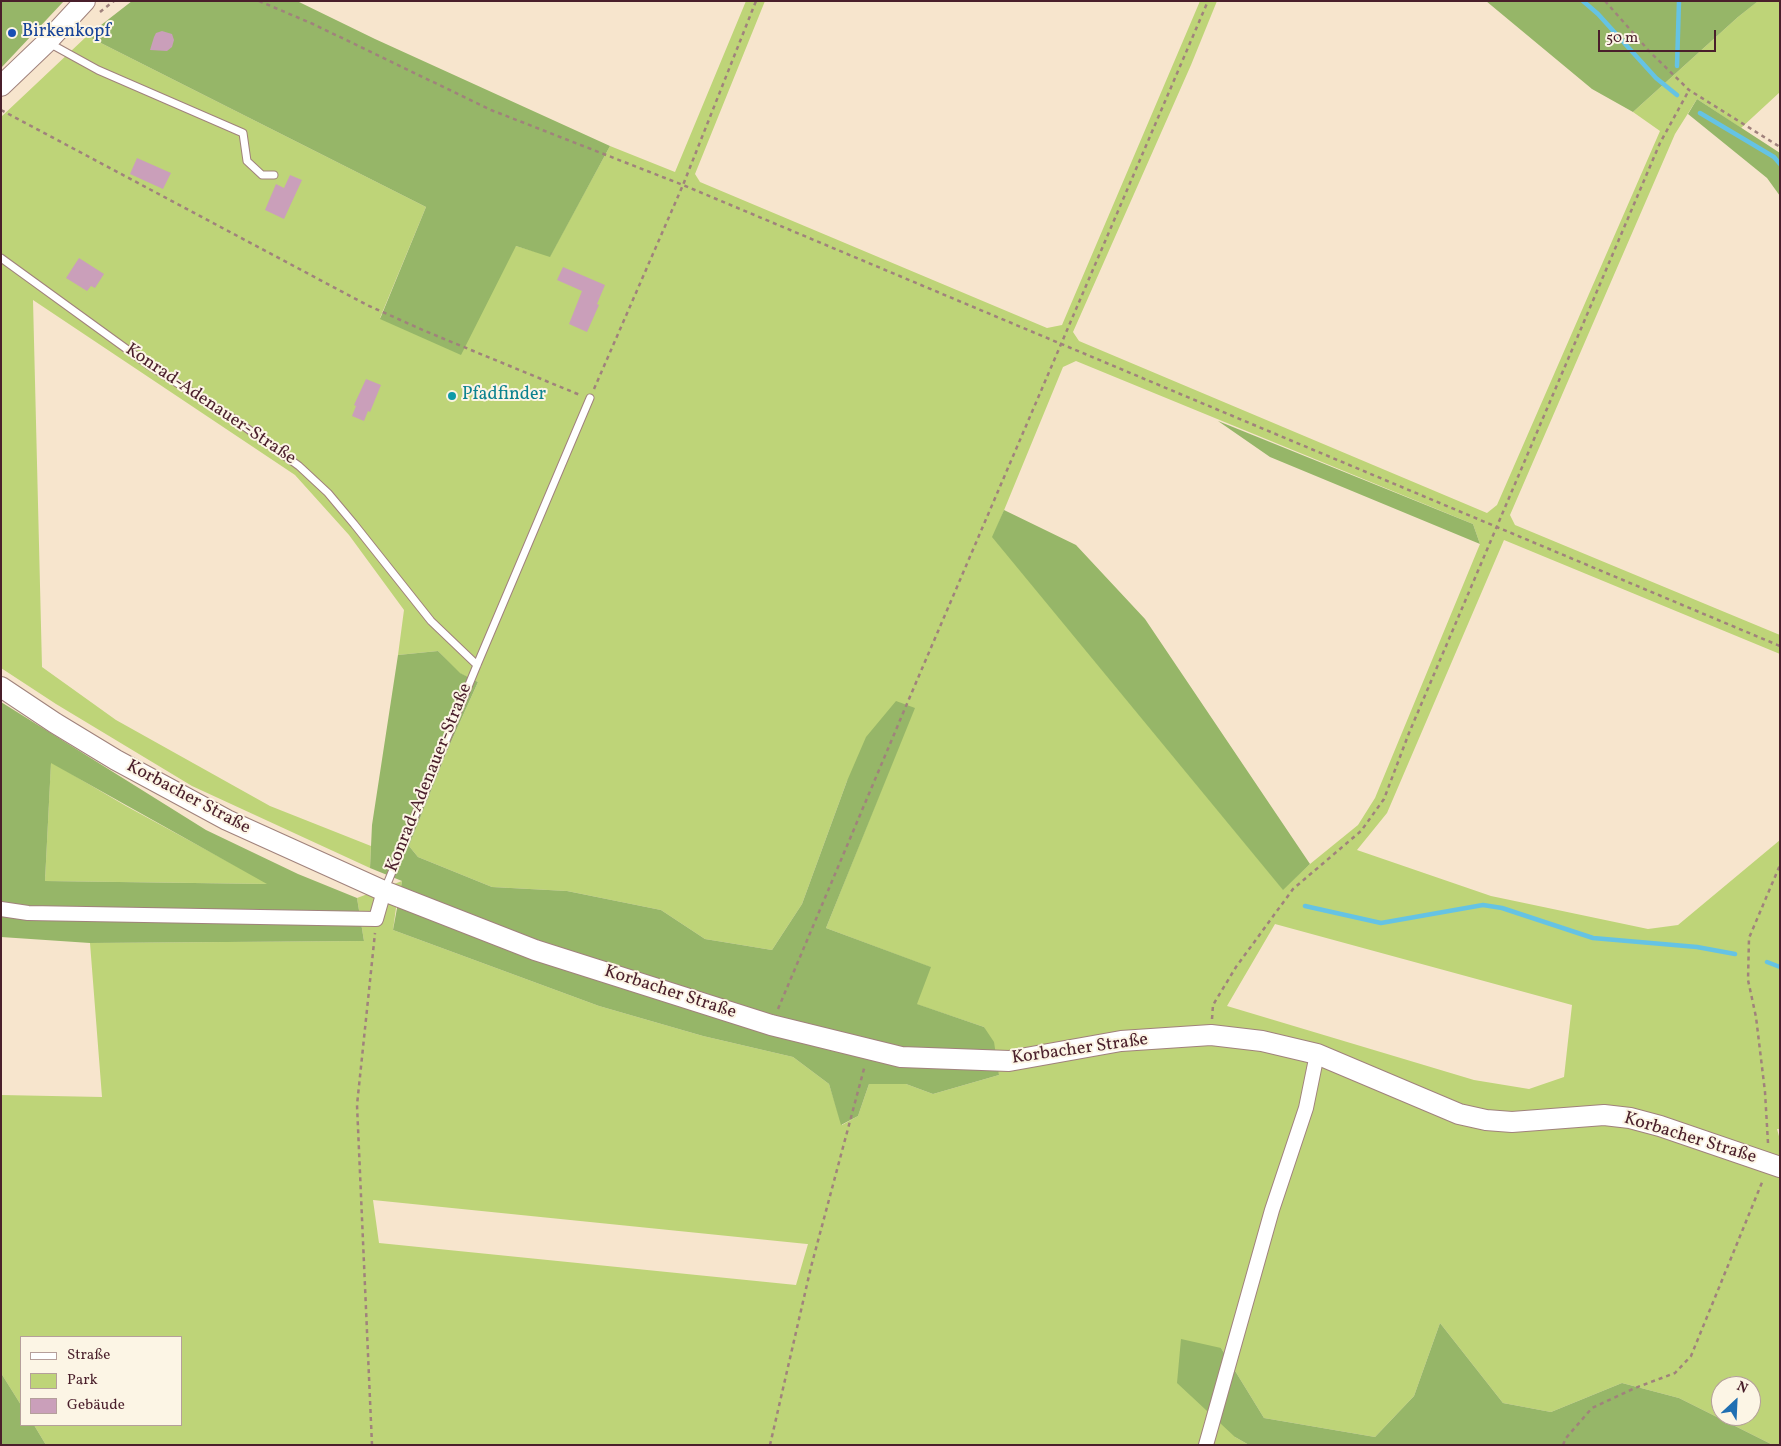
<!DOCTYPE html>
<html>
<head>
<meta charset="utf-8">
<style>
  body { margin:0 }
  #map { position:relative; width:1781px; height:1446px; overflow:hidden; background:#f7e5cd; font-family:Vollkorn,serif }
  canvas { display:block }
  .frame { position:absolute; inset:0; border:2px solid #4a1f2b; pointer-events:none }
  .legend { position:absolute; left:20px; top:1336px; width:162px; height:90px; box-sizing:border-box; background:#fcf5e5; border:1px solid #b59f9b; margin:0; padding:6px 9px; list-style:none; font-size:15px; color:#4a1f2b }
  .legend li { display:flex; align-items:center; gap:10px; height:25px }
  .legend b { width:25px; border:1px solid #b59f9b }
  .north { position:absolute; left:1711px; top:1376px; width:50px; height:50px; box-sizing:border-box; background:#fcf5e5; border:1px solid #b59f9b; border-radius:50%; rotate:25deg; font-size:14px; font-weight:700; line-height:20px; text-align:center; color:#4a1f2b }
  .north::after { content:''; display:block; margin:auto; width:18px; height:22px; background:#1f6fb2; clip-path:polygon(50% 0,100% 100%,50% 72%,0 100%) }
  .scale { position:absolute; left:1598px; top:30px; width:118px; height:22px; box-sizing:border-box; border:2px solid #4a1f2b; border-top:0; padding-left:6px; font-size:15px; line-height:18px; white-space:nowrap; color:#4a1f2b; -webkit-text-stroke:4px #fcf5e5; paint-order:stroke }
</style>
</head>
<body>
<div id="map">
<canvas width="1781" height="1446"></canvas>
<div class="frame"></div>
<ul class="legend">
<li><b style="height:6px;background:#fff"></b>Straße</li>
<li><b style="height:14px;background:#bed478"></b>Park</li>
<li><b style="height:14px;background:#ca9fba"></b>Gebäude</li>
</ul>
<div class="north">N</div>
<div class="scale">50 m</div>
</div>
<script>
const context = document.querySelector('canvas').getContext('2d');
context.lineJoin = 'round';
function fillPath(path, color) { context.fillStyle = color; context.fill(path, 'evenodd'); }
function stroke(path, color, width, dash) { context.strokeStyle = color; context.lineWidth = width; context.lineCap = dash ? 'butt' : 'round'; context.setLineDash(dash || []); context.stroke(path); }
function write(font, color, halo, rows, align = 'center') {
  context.font = font + ' Vollkorn,serif'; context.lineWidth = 4; context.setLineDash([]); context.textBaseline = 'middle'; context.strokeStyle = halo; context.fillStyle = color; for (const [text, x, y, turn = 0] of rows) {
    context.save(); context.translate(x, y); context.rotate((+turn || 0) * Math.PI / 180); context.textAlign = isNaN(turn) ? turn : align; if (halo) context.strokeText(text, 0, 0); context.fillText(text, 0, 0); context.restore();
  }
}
const green = new Path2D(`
  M746,1H765L695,174L700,182L1047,328L1062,325L1200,1H1217L1191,65L1073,332L1079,341L1487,513L1497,505L1660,131L1633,112L1738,17L1758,1H1780V92L1741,128L1697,99L1675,134L1510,515L1515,525L1780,635V654L1504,540L1387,813L1357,850L1491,896L1648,929L1678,925L1780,840V1129H1777L1780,1140V1445H1773L1679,1398L1622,1383L1551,1412L1503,1403L1440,1323L1414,1396L1375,1437L1264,1418L1221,1348L1235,1437L1249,1445H46L34,1425H181V1337H21V1405L1,1373V1095L102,1097L90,943L364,941L357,898L402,881L396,908L393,930L599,1006L703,1036L793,1057L829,1084L842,1125L858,1116L869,1084H906L933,1094L999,1075L984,1027L916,1004L930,967L826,928L914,708L847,781L802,904L772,950L705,939L661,910L567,891L492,887L418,857L409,846L447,751L478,682L459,673L438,651L398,655L404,610L349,535L295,475L33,300L42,667L116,720L270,806L371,846L370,868L192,786L56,704L1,668V117L87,36L426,207L380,318L516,246L550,256L610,146L675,172ZM1076,361L1473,524L1480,544L1375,798L1358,825L1310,864L1283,889L993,537L1063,367ZM1275,924L1572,1005L1564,1077L1529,1089L1474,1080L1227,1006ZM373,1200L807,1244H808L796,1285L379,1243ZM1721,1386H1751V1416H1721Z
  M51,762L126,806L269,884L45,881Z`);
const forest = new Path2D(`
  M1,1H64L1,68Z
  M132,1H297L375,39L610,146L550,257L516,246L461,355L380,319L426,207L87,36Z
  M1486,1H1756L1757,2L1738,17L1633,112L1592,89Z
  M1697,99L1780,153V196L1767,178L1688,114Z
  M1218,421L1473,524L1480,544L1270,457Z
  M1004,510L1076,545L1145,619L1310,864L1283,890L992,537Z
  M438,651L460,673L478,682L447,751L409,846L418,857L492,887L567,891L661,910L705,939L772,950L802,904L847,781L866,737L896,701L915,708L826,928L931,967L917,1004L984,1027L994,1042L999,1075L933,1094L906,1084H869L858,1116L841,1125L829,1084L793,1057L703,1036L599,1006L393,930L402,881L370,868L372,825L398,655Z
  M1,702L206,830L298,874L357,898L364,941L90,943L1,937ZM51,763L267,884L45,881Z
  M1440,1323L1503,1403L1551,1412L1622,1383L1679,1398L1773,1445H1249L1235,1437L1177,1383L1181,1339L1221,1348L1264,1418L1375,1437L1414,1396Z
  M1,1373L21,1405V1425H34L46,1445H1Z`);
const stream = new Path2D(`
  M1583,1L1598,14L1656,78L1677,95
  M1677,66L1679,1
  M1700,113L1774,157L1780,164
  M1305,906L1381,923L1483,905L1502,908L1593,938L1697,947L1735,954
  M1767,962L1780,967`);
const building = new Path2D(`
  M162,31L172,34L174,40L172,47L167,51L150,50L154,37L156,33Z
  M137,158L171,173L163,189L130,174Z
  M290,175L302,180L284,219L265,210L276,184L284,188Z
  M79,258L104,274L95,288L91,286L87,291L66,278Z
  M563,267L605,285L597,304L599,305L587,332L569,324L582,291L557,280Z
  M366,379L381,385L370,412L368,411L364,421L352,416L356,406L354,405Z`);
const path = new Path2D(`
  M259,1L313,24L491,110L683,185L1780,646
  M1605,1L1650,52L1689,90L1780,147
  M100,12L114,1
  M1,110L367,305L425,331L580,395
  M594,389L683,185L756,1
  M778,1009L909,699L1208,1
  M1212,1019L1213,1005L1236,967L1293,889L1361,831L1384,799L1409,733L1660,143L1689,90
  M1768,1143L1765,1092L1756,1017L1748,980L1749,938L1780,865
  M372,1445L357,1105L375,933
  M770,1445L811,1267L865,1065
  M1563,1445L1566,1438L1592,1408L1635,1388L1675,1373L1691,1356L1763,1180`);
const lane = new Path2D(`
  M49,43L98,70L243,133L247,161L262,175H274
  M1,258L150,366L234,419L299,466L328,493L354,524L431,621L477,665
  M385,889L477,665L590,398`);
const street = new Path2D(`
  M1,909L28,913L376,919L384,891
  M1206,1445L1272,1210L1306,1108L1317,1054`);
const secondary = new Path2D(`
  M1,86L47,42L85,1
  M1,687L55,723L116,760L227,820L384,891L535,950L771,1025L901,1057L1009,1061L1121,1041L1211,1035L1262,1041L1317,1054L1459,1114L1486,1120L1512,1122L1604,1115L1630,1118L1660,1126L1780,1167`);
const markers = [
  [12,33,5,"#1a4fb4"],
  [452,396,5,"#0f9aa8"]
];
const transitNames = [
  ["Birkenkopf",22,33]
];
const cultureNames = [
  ["Pfadfinder",462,396]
];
const streetNames = [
  ["Konrad-Adenauer-Straße",210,405,34],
  ["Konrad-Adenauer-Straße",430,778,-68],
  ["Korbacher Straße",188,798,28],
  ["Korbacher Straße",670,993,18],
  ["Korbacher Straße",1080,1050,-8],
  ["Korbacher Straße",1690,1139,17]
];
fillPath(green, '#bed478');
fillPath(forest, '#96b668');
stroke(stream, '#65c3e4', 4.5);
fillPath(building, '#ca9fba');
stroke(lane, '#a0827c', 9);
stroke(street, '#a0827c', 16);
stroke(secondary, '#a0827c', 22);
stroke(path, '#a0827c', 2.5, [4, 4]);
stroke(lane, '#fff', 7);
stroke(street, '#fff', 14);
stroke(secondary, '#fff', 20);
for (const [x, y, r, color] of markers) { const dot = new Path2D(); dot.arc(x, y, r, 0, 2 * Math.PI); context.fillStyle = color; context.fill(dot); stroke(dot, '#fcf5e5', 2); }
write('18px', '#164399', '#fcf5e5', transitNames, 'left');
write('18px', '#0d838f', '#fcf5e5', cultureNames, 'left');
write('18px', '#4a1f2b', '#fcf5e5', streetNames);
</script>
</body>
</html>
